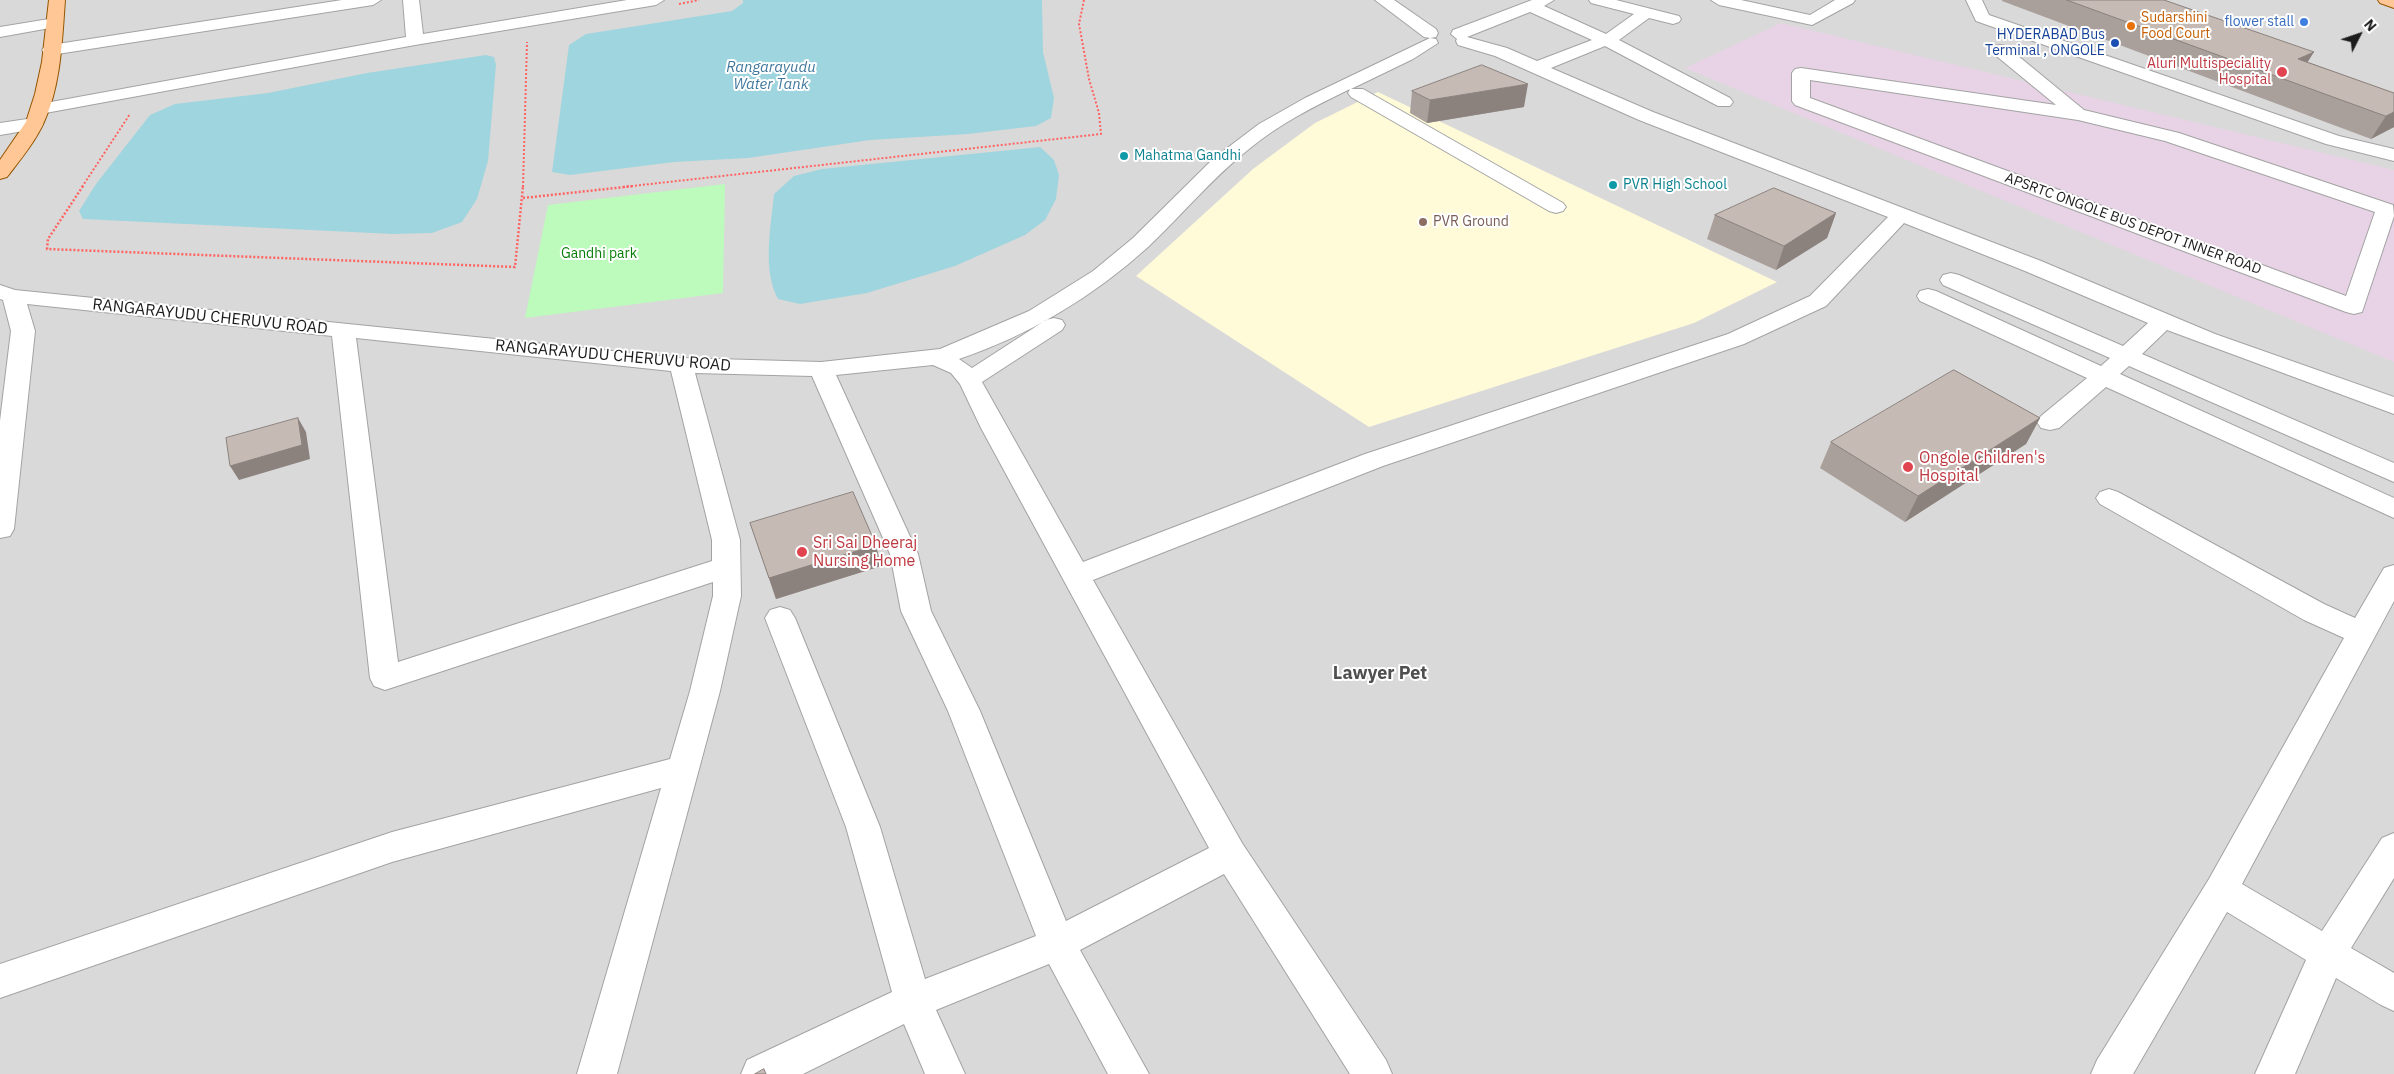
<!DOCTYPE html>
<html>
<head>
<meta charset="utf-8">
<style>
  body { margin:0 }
  #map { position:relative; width:2394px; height:1074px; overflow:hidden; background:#eee8e1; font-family:"IBM Plex Sans",sans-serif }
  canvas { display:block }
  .north { position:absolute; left:2334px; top:10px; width:50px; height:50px; -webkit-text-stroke:4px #fff; paint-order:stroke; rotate:49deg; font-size:14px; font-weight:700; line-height:20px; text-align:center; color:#1c1c1c }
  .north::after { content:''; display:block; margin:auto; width:18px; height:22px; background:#1c1c1c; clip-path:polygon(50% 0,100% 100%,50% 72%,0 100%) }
</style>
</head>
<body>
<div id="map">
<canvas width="2394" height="1074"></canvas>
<div class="north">N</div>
</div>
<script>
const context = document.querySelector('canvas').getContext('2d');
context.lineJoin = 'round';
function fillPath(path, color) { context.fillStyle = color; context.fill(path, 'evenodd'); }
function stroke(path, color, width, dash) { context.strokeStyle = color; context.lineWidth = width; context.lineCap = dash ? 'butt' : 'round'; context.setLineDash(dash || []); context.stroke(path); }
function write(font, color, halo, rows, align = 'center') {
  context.font = font + ' "IBM Plex Sans",sans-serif'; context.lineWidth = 4; context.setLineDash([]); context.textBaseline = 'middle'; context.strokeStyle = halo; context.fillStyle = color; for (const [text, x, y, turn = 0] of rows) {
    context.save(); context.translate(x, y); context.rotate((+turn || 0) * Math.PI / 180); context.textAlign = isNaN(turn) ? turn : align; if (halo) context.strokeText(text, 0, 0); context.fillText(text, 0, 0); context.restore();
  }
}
const residential = new Path2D(`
  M0,0H2394V1074H0Z`);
const industrial = new Path2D(`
  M1781,23L2394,170V362L1685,68Z`);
const education = new Path2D(`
  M1378,92L1777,282L1694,323L1369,427L1136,276L1253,169L1315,123Z`);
const park = new Path2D(`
  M725,184L723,293L525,318L548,205Z`);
const water = new Path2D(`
  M743,0H1042L1043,52L1054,98L1051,118L1036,126L968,134L870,140L748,158L674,162L570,175L552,172L569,45L586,34L732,11L743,3Z
  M486,55L494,57L496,65L488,161L477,199L462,222L432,233L393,234L83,219L79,211L96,184L150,115L175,104L268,93L367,73Z
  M1040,147L1054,160L1059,175L1056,199L1045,220L1025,235L955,266L867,293L800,304L778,299C762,269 771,227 774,194L794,176L822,169Z`);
const pathFar1 = new Path2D(`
  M679,4L699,0
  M82,187L130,114
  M523,187L527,42
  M623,187L1101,134L1099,113L1089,79L1079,24L1084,0`);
const path = new Path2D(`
  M83,186L48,239L47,249L515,267L523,186
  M523,198L634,186`);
const minor = new Path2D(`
  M342,0H381L373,5L51,55L45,54L42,50L45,46L51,45Z
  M403,0H419L423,34L627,0H664L656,5L415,45L40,114L34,113L31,109L34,105L40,104L406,37Z
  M1375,0H1394L1436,29L1438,33L1436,37L1430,38L1436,39L1438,43L1413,59L1351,89H1363L1563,203L1566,207L1563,211L1556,213L1549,211L1351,97L1348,93L1350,89C1315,106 1279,124 1249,149C1212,178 1182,215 1148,247C1094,296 1028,336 959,359L972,368L1046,320L1054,318L1062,320L1065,325L1062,330L982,382L1083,562L1365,454L1728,334L1810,296L1888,217L1639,120L1495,56L1458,45L1456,41L1457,39L1451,34L1453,30L1532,0H1554L1544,6L1606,34L1634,14L1591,3L1589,0H1616L1679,16L1681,19L1679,22L1673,24L1649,18L1619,40L1730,98L1733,102L1730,106H1718L1605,46L1551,68L1653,112L2041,261L2215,334L2394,397V414L2167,330L2142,354L2394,463V482L2129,366L2120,374L2394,498V518L2106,387L2059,428L2050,430L2041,428L2037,422L2041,416L2087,378L1920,301L1917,296L1920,291L1928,289L1936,291L2101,366L2110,358L1943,285L1940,280L1943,275L1951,273L1959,275L2123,346L2148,323L2025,271L1904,223L1826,306L1744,344L1383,466L1093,580L1242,843L1386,1060L1392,1074H1350L1224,874L1080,950L1149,1074H1108L1049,964L936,1010L965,1074H925L904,1024L803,1074H741L747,1060L892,992L846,827L765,618L770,610L780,607L790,610L795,618L880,827L925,979L1036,936L948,711L901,611L890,554L812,376L695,373L740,540L741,596L720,691L617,1074H577L661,788L392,862L0,998V964L392,832L670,759L690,691L713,596V582L385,690L374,686L370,678L332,336L27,304L35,331L14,529L10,536L0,538V421L11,331L3,300L0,299V285L15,290L681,358L821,362L940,349L1029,311L1093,271L1133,238L1214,158L1259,124L1305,98L1430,38L1424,37ZM1530,12L1592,40L1537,61L1507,48L1467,37ZM356,338L671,371L712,540V561L398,662ZM933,365L951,373L960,384L981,428L1209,848L1066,921L980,711L931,611L918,554L836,375Z
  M1711,0H1741L1810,15L1835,0H1855L1853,3L1812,25L1719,5Z
  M1966,0H1982L1989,15L2339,136L2394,149V161L2326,144L1976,21Z
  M55,18L61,20L63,23L61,26L0,37V27Z
  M2000,45L2006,46L2084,110L2179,133L2393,205L2394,216L2362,312L2354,314L2346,312L1795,105L1792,101V73L1795,69L1801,68L2056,105L1994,54L1991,50L1994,46ZM1810,80L2078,120L2165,141L2375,212L2346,296L1810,98Z
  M34,118L41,120L43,124L41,128L0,135V123Z
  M2109,489L2118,492L2324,604L2355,618L2384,568L2394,565V601L2242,884L2322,931L2382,838L2394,833V878L2351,948L2394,973V1011L2381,1005L2336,978L2295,1074H2255L2306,960L2227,912L2133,1074H2091L2097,1060L2209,879L2344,638L2304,620L2100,504L2096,498L2100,492Z`);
const major = new Path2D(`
  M49,0H65C62,40 61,85 44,122C35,142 20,160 7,177L0,179V160L26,122L35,94L42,62Z
  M2378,0H2394V8L2380,3Z`);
const wall = new Path2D(`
  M2002,0H2164L2308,62L2394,93V127L2371,139L2002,1Z
  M1412,91L1524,107L1427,123L1410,113Z
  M1836,213L1827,238L1776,270L1707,239L1715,215Z
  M2040,418L2026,444L1905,522L1820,468L1831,442Z
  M750,523L881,566L776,599Z`);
const shadedWall = new Path2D(`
  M2314,52L2300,74L2298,59Z
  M1528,84L1524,107L1427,123L1430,100Z
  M2394,112V127L2371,139L2386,116Z
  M1836,213L1827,238L1776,270L1784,246Z
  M298,418L306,432L310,459L239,480L230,466Z
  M2040,418L2026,444L1905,522L1918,496Z
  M876,545L881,566L776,599L769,578Z`);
const building = new Path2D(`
  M2067,0H2164L2314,52L2298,59L2394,93V112L2386,116Z
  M1482,65L1528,84L1430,100L1412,91Z
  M1774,188L1836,213L1784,246L1715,215Z
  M1954,370L2040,418L1918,496L1831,442Z
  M298,418L302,445L230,466L226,438Z
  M853,492L876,545L769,578L750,523Z
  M764,1069L766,1074H755Z`);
const markers = [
  [2304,22,5,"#3f7fe0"],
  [2131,26,5,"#e8710a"],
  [2115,43,5,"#1a4fb4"],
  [2282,72,6,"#e0444e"],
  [1124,156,5,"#0f9aa8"],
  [1613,185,5,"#0f9aa8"],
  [1423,222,5,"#8d6e63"],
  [1908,467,6,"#e0444e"],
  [802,552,6,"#e0444e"]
];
const farFoodnames = [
  ["Sudarshini",2141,18],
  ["Food Court",2141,34]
];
const farShopnames = [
  ["flower stall",2294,22]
];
const farTransitnames = [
  ["HYDERABAD Bus",2105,35],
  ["Terminal , ONGOLE",2105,51]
];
const farHealthnames = [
  ["Aluri Multispeciality",2271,64],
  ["Hospital",2271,80]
];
const farCulturenames = [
  ["Mahatma Gandhi",1134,156],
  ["PVR High School",1623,185]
];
const farEducationnames = [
  ["PVR Ground",1433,222]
];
const farStreetnames = [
  ["APSRTC ONGOLE BUS DEPOT INNER ROAD",2133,224,20]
];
const farParknames = [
  ["Gandhi park",599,254]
];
const farWaternames = [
  ["Rangarayudu",771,68],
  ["Water Tank",771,85]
];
const streetNames = [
  ["RANGARAYUDU CHERUVU ROAD",210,317,6],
  ["RANGARAYUDU CHERUVU ROAD",613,356,5]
];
const healthNames = [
  ["Ongole Children's",1919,458],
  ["Hospital",1919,476],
  ["Sri Sai Dheeraj",813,543],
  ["Nursing Home",813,561]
];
const neighbourhoodNames = [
  ["Lawyer Pet",1380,674]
];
fillPath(residential, '#dad9d9');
fillPath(industrial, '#e7d3e5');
fillPath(education, '#fffbd9');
fillPath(park, '#bcfbbb');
fillPath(water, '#9fd5de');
stroke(minor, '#a3a3a3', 2);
stroke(major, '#945500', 2);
stroke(pathFar1, '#ff6361', 2, [2, 2]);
stroke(path, '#ff6361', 2.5, [2, 2]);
fillPath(minor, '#fff');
fillPath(major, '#ffc795');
fillPath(wall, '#aaa09b');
fillPath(shadedWall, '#8b827e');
fillPath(building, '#c6bab4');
stroke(building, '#8b827e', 1);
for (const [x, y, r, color] of markers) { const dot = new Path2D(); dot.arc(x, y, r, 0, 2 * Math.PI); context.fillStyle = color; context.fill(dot); stroke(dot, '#fff', 2); }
write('14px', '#c56008', '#fff', farFoodnames, 'left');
write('14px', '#366cbe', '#fff', farShopnames, 'right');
write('14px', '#164399', '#fff', farTransitnames, 'right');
write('14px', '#be3a42', '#fff', farHealthnames, 'right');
write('14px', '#0d838f', '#fff', farCulturenames, 'left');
write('14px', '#785e54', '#fff', farEducationnames, 'left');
write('14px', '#1c1c1c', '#fff', farStreetnames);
write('14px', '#087d07', '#fff', farParknames);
write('italic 15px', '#41789e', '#fff', farWaternames);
write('16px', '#1c1c1c', '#fff', streetNames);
write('16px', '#be3a42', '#fff', healthNames, 'left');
write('bold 18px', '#4f4f4f', '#fff', neighbourhoodNames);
</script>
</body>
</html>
